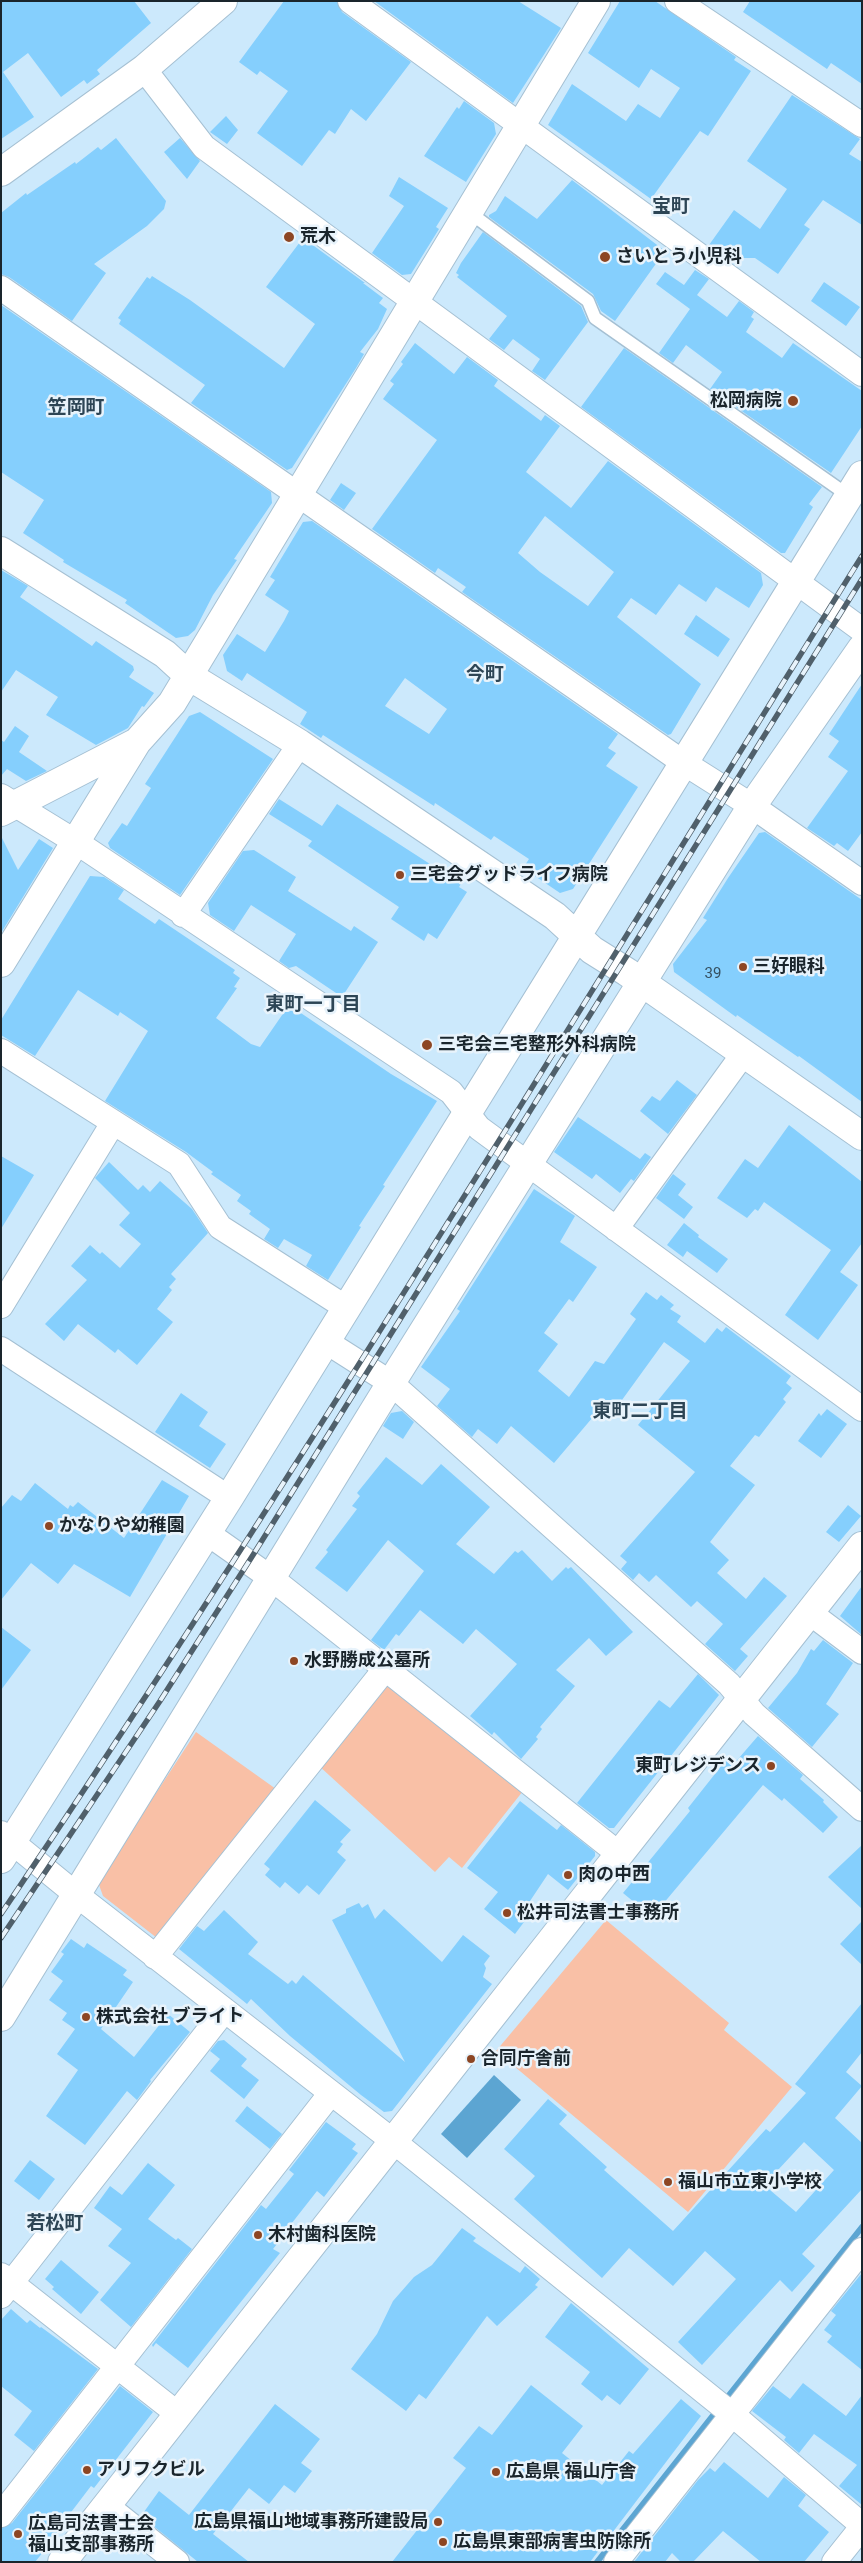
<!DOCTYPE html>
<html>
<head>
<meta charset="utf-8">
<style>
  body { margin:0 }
  #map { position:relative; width:863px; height:2563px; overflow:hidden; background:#cce9fc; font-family:Roboto,sans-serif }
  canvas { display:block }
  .frame { position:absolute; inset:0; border:2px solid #1a252c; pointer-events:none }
</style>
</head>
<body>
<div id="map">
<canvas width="863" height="2563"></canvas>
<div class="frame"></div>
</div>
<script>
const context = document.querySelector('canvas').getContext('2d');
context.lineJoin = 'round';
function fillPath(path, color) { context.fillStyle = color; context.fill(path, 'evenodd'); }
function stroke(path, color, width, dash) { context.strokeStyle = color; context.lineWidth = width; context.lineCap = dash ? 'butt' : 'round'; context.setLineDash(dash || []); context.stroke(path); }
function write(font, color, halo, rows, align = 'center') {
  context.font = font + ' Roboto,"Noto Sans JP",sans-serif'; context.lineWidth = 5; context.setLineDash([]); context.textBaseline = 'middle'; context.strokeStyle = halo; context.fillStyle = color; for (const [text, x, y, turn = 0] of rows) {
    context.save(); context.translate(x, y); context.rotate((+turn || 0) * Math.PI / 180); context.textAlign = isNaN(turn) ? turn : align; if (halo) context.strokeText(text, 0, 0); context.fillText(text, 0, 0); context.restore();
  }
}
const green = new Path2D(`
  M388,1683L523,1791L462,1868L449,1857L435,1872L318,1765Z
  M196,1732L276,1789L157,1938L103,1896L98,1882Z
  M606,1920L729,2023L724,2030L792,2087L688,2212L496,2051Z`);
const water = new Path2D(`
  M494,2075L521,2100L467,2158L441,2134Z`);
const stream = new Path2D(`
  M597,2562L862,2227`);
const building = new Path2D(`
  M1,1H134L151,23L97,70L100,74L87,84L84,80L61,97L28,53L3,72L34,117L1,139Z
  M284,1H337L342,12L411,62L366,121L351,109L335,134L329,130L302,166L257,133L288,91L260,71L257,75L239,62Z
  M374,1H518L561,28L513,103Z
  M620,1H655L736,57L734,60L751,71L708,136L700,131L651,199L548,125L572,84L626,121L638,104L660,118L680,88L651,69L639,88L588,53Z
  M750,1H862V84L831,63L827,69L743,12Z
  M792,95L860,139L849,154L862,162V225L823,200L804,225L810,229L778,274L755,258H737L733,263L709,245L734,210L760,229L787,189L747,161Z
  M464,101L494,123L496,134L466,182L424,156L457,107L459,109Z
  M226,116L238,130L227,144L210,132Z
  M116,138L166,201L164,209L147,226L94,264L106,273L72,321L9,277L1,274V213L26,193L27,195L75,162L76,164L98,147L101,150Z
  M180,138L200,161L187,179L164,152Z
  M399,177L448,208L436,227L439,229L411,274L402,275L372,253L404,206L389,196Z
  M572,180L665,251L615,321L601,311L593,294L489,217V215L496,211L505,196L537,219Z
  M483,232L581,306L588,322L545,380L532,371L540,359L513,339L504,350L489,339L507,316L457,277L459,275L456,273L461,263Z
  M303,238L365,283H363L383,298L379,303L387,309L378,329L360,352L364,354L356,368L292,468L287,470L191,403L205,385L119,324L121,320L118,318L147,277L150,279L152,276L190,300L284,368L315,324L266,287Z
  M695,270L709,279L697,295L727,317L739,301L754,312L751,317L754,319L746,332L782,358L793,343L862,391V426L831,473L710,389L722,372L686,345L673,363L659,353L690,309L656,284L665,272L684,285Z
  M824,282L860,307L846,326L811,301Z
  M1,305L271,492L272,503L234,559L237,560L213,595L195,630L188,636L176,638L125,603L127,600L63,562L64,560L23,533L44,500L1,472Z
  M415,343L454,374L467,357L498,380L494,386L541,421L545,415L560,426L526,472L571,508L608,461L761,573L763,585L749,608L716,587L706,602L679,584L656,615L631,598L617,617L701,684L671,734L668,735L462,592L466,587L438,568L435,573L372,529L437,440L383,399L394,384L390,381L403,364L401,362ZM545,516L614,572L588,606L540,572L518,553Z
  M624,348L822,487L809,504L813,507L785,553H781L581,407Z
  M341,483L356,493L344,510L330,500Z
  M312,521L618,734L608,748L616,753L606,766L638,787L573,889L560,893L523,868L529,859L494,836L491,840L435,803L434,806L323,735L321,738L300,724L307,712L247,673L242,681L227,671L223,655L237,634L265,652L284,621L289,611L265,595L275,580L270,577L303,522ZM405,678L447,709L429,734L385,706Z
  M1,570L28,586L20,597L92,646L96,641L133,666L134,670L129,677L154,693L144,707L142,706L128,728L96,745L46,715L58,697L16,670L1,692Z
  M696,615L730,639L718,657L684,634Z
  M862,684V832L848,851L837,843L834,846L807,828L848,771L828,757L839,741L829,734Z
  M200,712L273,759L180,895L110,848L108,843L122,823L127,826L151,788L145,784L189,716Z
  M15,726L29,736L19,752L47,771L26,781L7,769L1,776V740L4,742Z
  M279,799L322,826L337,804L461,884L459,887L467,892L437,939L428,933L424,941L391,919L399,907L308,846L312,841L269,814Z
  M765,832L862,900V1102L799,1056L798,1057L737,1015L736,1017L674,972L673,964L707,920L703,918L728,878L759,833Z
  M1,836L18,870L39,839L53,848L1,933Z
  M254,850L296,877L288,891L351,931L354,926L378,942L342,997L296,966L289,968L279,961L296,934L251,905L234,931L210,915L208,903L243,851Z
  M90,876L104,877L124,890L118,899L155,924L159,919L235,970L233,973L240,978L234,987L237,988L216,1018L251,1044L260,1047L289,1005L391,1074L437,1101L383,1185L385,1186L359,1226L361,1227L328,1280L306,1266L312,1255L284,1239L278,1248L264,1239L270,1229L249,1214L251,1211L237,1201L241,1195L211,1174L213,1172L186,1152L105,1101L148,1031L120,1012L118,1016L78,990L35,1056L1,1035V1020Z
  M677,1080L697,1095L668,1134L640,1111L652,1096L660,1101Z
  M578,1117L640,1159L645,1153L651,1157L634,1181L631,1179L620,1193L596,1174L592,1179L554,1152Z
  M789,1125L862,1182V1243L840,1272L858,1285L818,1340L785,1315L831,1250L764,1202L758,1211L755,1209L747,1218L717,1198L745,1159L758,1168Z
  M1,1156L34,1175L1,1229Z
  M109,1162L138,1190L143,1185L150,1192L160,1181L192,1209L208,1233L171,1274L176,1279L169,1287L172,1290L157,1309L173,1322L137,1365L118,1349L115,1353L78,1324L64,1341L45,1324L87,1280L71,1266L90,1245L100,1254L102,1252L120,1268L141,1244L119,1225L130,1213L95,1178Z
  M673,1174L686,1184L678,1195L693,1207L684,1219L656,1198Z
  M534,1189L575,1216L560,1242L597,1267L573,1302L569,1299L544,1333L558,1344L538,1371L569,1397L595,1361L604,1364L636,1319L630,1314L646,1292L657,1300L661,1295L674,1305L670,1309L681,1316L677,1322L705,1343L717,1328L722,1332L726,1327L791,1376L786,1383L792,1388L783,1399L786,1402L759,1437L755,1435L730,1466L755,1485L710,1542L729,1560L717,1573L746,1599L764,1577L787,1596L740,1649L748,1656L735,1671L705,1644L723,1624L697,1601L691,1607L656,1575L649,1582L639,1573L633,1580L621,1569L627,1562L620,1556L695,1472L638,1425L690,1361L664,1342L614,1411L604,1404L554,1463L511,1426L497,1444L478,1429L472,1437L437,1406L450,1389L421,1367L460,1311L457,1309Z
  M684,1223L699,1235L698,1237L728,1259L717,1273L687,1251L683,1257L667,1245Z
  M181,1393L208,1412L199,1426L226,1444L210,1468L155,1432Z
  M827,1409L847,1424L821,1458L798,1441L819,1413L821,1416Z
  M402,1411L414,1422L403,1439L383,1426L391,1413Z
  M386,1457L422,1485L441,1464L490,1507L456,1544L494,1574L515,1551L518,1553L522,1550L552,1581L566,1567L568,1569L571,1567L633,1632L606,1656L589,1638L556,1670L575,1686L540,1727L542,1729L536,1737L538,1739L521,1759L494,1732L492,1735L470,1716L517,1664L476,1629L463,1644L420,1610L399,1636L396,1634L384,1650L371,1640L424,1571L388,1540L347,1592L315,1568L328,1552L326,1550L357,1509L352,1506L360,1496L357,1493Z
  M162,1480L189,1496L130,1597L74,1564L58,1584L31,1563L1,1600V1508L12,1495L21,1501L35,1483L68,1509L70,1505L73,1507L78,1502L124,1538Z
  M848,1505L861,1516L839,1542L826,1532Z
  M862,1586V1635L840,1616Z
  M1,1627L31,1650L1,1690Z
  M823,1640L853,1663L826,1704L839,1714L812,1747L768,1708L797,1673L811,1649L814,1651Z
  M698,1674L719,1695L614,1828H609L577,1803L659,1700L670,1708Z
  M758,1736L803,1775L800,1779L824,1800L823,1802L838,1817L823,1833L784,1798L782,1801L763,1785L652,1917L623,1893L690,1811L688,1808L726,1760L732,1766Z
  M315,1800L351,1830L340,1842L343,1844L337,1852L346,1860L319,1895L307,1885L299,1894L285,1882L280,1888L265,1875L270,1869L264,1864Z
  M520,1801L557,1830L561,1825L595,1852V1856L568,1890L548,1874L524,1910L530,1914L515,1934L484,1909L498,1892L467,1868Z
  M862,1845V1909L828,1877Z
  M359,1903L362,1908L368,1904L375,1919L384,1909L442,1962L463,1935L490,1956L484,1964L486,1968L483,1977L492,1984L392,2111L384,2112L361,2095L290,2036L251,1999L247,2004L179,1949L197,1926L204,1931L224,1910L258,1942L248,1954L288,1984L292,1980L296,1984L303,1975L405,2062L332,1920L346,1913V1909Z
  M862,1921V1965L840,1944Z
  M71,1939L84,1948L87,1943L127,1970L123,1975L133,1982L101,2029L134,2057L168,2014L190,2032L150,2080L151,2081L137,2100L127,2091L85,2145L46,2116L78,2070L57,2054L75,2029L62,2020L67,2013L49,2000L63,1981L51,1972L64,1954L61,1952Z
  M862,2003V2052L846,2072L862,2086L835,2118L862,2143V2189L802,2254L815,2266L792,2292L780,2280L702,2365L678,2342L736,2279L705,2251L673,2286L629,2248L602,2278L514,2199L535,2176L504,2149L548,2099L567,2115L559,2124L607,2167L604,2170L673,2231L766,2129L770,2132L806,2093L795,2084ZM804,2142L834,2170L796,2212L764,2185Z
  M224,2040L247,2059L241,2066L259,2080L244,2099L210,2071L220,2059L210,2051L218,2041Z
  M247,2106L282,2134L270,2149L235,2121Z
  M326,2122L356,2144L352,2149L358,2153L324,2197L317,2191L288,2228L289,2229L273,2249L280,2253L188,2368L156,2343L153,2347L152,2345L261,2205L266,2209L294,2174L289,2170Z
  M30,2160L55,2179L39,2200L14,2181Z
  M148,2163L175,2185L148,2219L176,2240L178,2238L192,2249L131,2327L100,2300L131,2263L108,2246L122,2229L94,2208L110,2186L122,2195Z
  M462,2228L476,2238L473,2241L520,2273L525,2266L540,2279L535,2285L538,2287L497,2326L487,2316L426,2399L419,2394L406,2411L351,2369L377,2334L393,2301L414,2277L432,2265Z
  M61,2260L99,2292L81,2314L52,2289L54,2287L45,2279Z
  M862,2273V2370L827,2342L832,2336L824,2330L836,2315L831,2311Z
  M571,2303L649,2369L620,2405L607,2395L602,2401L581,2384L590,2372L545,2337Z
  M11,2309L27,2323L30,2320L40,2328L41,2327L98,2369L34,2451L14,2435L32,2411L1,2386V2320Z
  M803,2383L846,2416L862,2395V2505L839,2486L857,2465L814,2434L799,2453L784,2440L786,2437L752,2411L773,2386L790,2399Z
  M531,2385L583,2426L562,2453L602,2485L629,2451L633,2454L681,2399L701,2416L590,2562H392L466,2468L453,2458L479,2426L492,2435Z
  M120,2386L153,2412L94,2488L91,2486L59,2528L61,2530L35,2562H1V2528L12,2523Z
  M275,2404L320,2439L301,2463L312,2471L295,2493L284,2485L269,2504L249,2488L213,2534L249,2562H198L141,2516L159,2491L189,2515Z
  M724,2462L768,2498L784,2477L806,2495L798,2506L829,2532L804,2562H761L723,2531L693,2562H681L672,2553L665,2562H634L698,2480L710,2468L715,2472Z`);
const lane = new Path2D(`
  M469,212L588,301L595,318L849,496`);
const street = new Path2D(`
  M350,1L862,374
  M677,1L862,125
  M144,69L204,147L862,630
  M1,288L684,763L752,806L862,883
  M1,796L76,842L451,1092L479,1128L862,1409
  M183,915L300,744
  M1,1051L179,1164L220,1227L345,1307
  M616,1229L744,1053
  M1,1306L113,1123
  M325,1341L391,1383L729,1684L754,1714L862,1809
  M1,1349L229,1498
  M207,1533L271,1578L619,1854
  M810,1613L862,1652
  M1,1833L78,1896L393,2141L733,2415L862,2525
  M155,1957L386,1668
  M1,2275L178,2414
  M1,2296L224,2011
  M107,2506L177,2562
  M1,2515L331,2093
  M616,2562L862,2250
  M834,2562L862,2527`);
const secondary = new Path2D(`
  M1,172L144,69L223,1
  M1,551L165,654L189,676L300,744L555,916L592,950L627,972L862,1136
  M1,812L137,742
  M1,963L137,742L172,703L596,1
  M1,1859L229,1498L862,475
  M1,2017L391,1383L752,806L862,648
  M62,2562L862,1546`);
const rail = new Path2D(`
  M1,1914C301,1470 578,1011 862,556
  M1,1938L160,1701L253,1555L862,579`);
const markers = [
  [289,237,6,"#8d4623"],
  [605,257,6,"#8d4623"],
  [793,401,6,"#8d4623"],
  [400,875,5,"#8d4623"],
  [743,967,5,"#8d4623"],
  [427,1045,6,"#8d4623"],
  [49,1526,5,"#8d4623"],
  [294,1661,5,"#8d4623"],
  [771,1766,5,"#8d4623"],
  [568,1875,5,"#8d4623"],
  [507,1913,5,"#8d4623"],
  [86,2017,5,"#8d4623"],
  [471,2059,5,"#8d4623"],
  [668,2182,5,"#8d4623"],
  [258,2235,5,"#8d4623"],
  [87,2470,5,"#8d4623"],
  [496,2472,5,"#8d4623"],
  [438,2522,5,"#8d4623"],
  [18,2534,5,"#8d4623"],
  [443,2542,5,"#8d4623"]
];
const numberNames = [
  ["39",713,974]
];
const poiNames = [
  ["荒木",300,237],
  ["さいとう小児科",616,257],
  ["松岡病院",782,401,"right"],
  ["三宅会グッドライフ病院",410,875],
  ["三好眼科",753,967],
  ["三宅会三宅整形外科病院",438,1045],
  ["かなりや幼稚園",59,1526],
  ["水野勝成公墓所",304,1661],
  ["東町レジデンス",761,1766,"right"],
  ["肉の中西",578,1875],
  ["松井司法書士事務所",517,1913],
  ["株式会社 ブライト",96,2017],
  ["合同庁舎前",481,2059],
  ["福山市立東小学校",678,2182],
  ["木村歯科医院",268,2235],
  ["アリフクビル",97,2470],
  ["広島県 福山庁舎",506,2472],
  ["広島県福山地域事務所建設局",428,2522,"right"],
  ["広島司法書士会",28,2524],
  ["福山支部事務所",28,2545],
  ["広島県東部病害虫防除所",453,2542]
];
const neighbourhoodNames = [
  ["宝町",671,207],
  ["笠岡町",76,408],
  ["今町",485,675],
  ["東町一丁目",313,1005],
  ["東町二丁目",640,1412],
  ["若松町",55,2224]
];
fillPath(green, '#f9c0a6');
fillPath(water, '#5ca5d2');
stroke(stream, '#5ca5d2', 6);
fillPath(building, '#85cffd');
stroke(lane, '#a5c0d3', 15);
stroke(street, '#a5c0d3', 26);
stroke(secondary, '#a5c0d3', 30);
stroke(lane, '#fff', 12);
stroke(street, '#fff', 24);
stroke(secondary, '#fff', 28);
stroke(rail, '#50606b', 5.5);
stroke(rail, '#e8f3fb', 4, [11]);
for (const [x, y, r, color] of markers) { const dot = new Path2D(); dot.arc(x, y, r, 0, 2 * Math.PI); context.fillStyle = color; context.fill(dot); stroke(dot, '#e8f3fb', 2); }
write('15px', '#355060', null, numberNames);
write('bold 18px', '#1a252c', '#e8f3fb', poiNames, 'left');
write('bold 19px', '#2d4555', '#e8f3fb', neighbourhoodNames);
</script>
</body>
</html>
